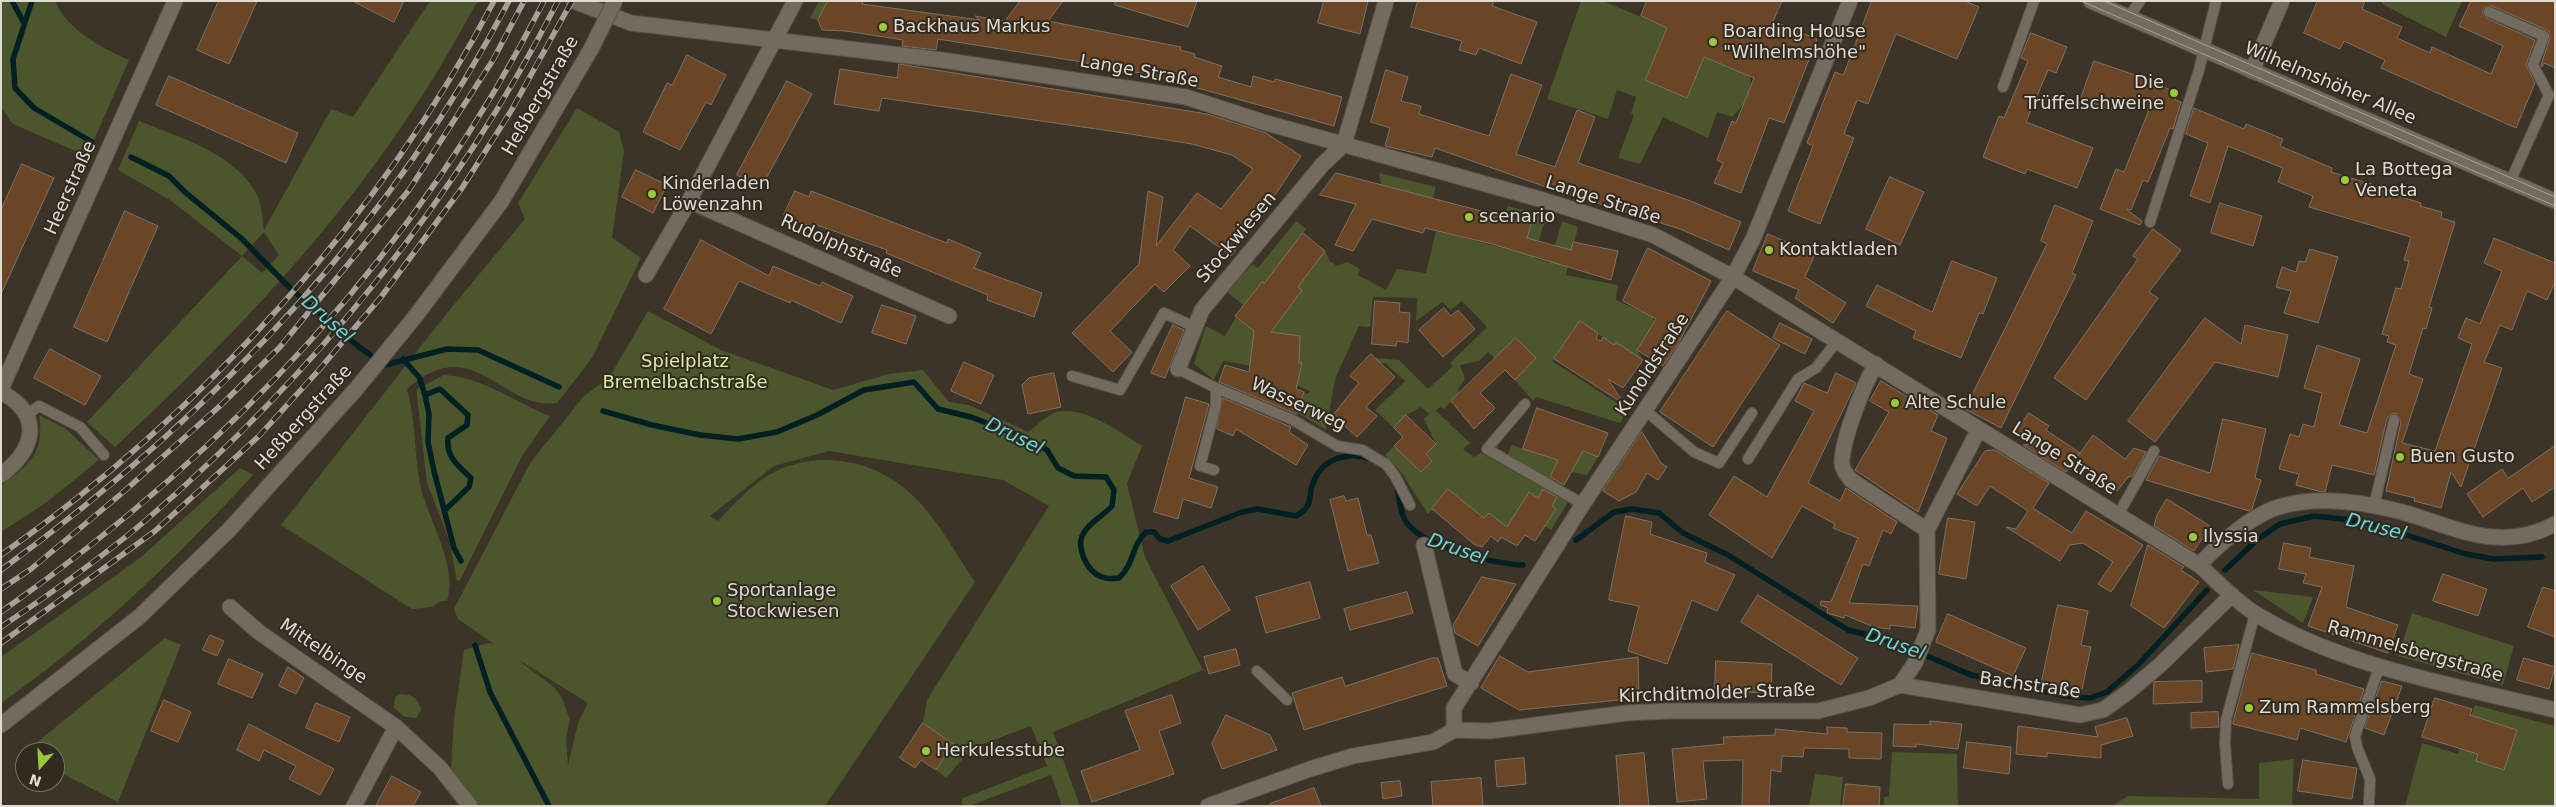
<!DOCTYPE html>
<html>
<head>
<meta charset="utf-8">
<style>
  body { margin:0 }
  #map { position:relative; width:2556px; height:807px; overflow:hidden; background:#3b3427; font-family:"DejaVu Sans",sans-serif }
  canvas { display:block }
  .frame { position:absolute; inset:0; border:2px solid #dfdbd3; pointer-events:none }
  .north { position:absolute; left:15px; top:742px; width:50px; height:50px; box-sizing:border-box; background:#312a1e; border:1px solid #777166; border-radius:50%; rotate:199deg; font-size:14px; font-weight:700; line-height:20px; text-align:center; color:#dfdbd3 }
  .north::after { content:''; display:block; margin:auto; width:18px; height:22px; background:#98cb37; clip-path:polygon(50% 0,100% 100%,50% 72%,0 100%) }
</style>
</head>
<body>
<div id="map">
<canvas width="2556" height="807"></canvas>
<div class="frame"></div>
<div class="north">N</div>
</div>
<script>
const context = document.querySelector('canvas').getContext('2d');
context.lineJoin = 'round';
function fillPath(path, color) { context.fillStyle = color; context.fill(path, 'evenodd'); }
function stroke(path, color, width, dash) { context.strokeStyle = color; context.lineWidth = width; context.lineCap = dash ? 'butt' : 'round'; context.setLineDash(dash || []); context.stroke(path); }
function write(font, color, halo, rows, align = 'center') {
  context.font = font + ' "DejaVu Sans",sans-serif'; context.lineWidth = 4; context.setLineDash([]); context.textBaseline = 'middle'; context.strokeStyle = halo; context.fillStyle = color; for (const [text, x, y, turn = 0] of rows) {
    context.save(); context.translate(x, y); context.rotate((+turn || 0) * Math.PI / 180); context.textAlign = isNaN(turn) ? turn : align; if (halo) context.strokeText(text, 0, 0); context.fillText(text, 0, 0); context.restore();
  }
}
const green = new Path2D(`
  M1,1H55C67,30 102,48 129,60L87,156L13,124L1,107Z
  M430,1H480L475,5C385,177 256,316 115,447L87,422L242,256L170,200L118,170L139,121C179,137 234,153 256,193C262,204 262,218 264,230L331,109L353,117ZM264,232L279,255L262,273L242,256Z
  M819,1H828L818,20L810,18Z
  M1581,1H1603L1667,28L1645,80L1686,98L1704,57L1750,76C1752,93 1744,106 1732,117L1717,112L1708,138L1663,117L1640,164L1618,158L1634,115L1631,113L1636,97L1617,90L1608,119L1547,99Z
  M2382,1H2462L2446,37L2382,4Z
  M577,108L619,132L624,151L612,238L641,258L592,358L557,403C501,411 474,329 407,389C416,420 414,453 420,484C427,518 459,567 447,601H441L432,607L412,609L281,525L443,318L525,219L518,203Z
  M1379,173L1436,187L1432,200L1377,198L1381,184Z
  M1508,206L1551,217L1543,226L1534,258L1550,263L1562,221L1578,227L1566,275L1618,285L1616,300L1653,317L1654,322L1637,350L1643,360L1616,342L1614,345L1580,321L1552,361L1628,410L1620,423L1536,397L1533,401L1515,380L1536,358L1516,338L1495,359L1488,352L1479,361L1460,365L1465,379L1458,389L1459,393L1444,409L1441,406L1436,411L1470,443L1463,449L1474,457L1481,453L1568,502L1551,530L1545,526L1556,509L1530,493L1503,534L1498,521L1489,513L1484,518L1448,489L1428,514L1401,472L1385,455L1394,446L1421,472L1432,461L1426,454L1436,444L1424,419L1429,414L1421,407L1406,415L1394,428L1375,410L1405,381L1385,363L1373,364L1365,357L1399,360L1428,389L1453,366L1450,363L1487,327L1462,301L1451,310L1442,302L1416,321L1417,298L1373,297L1370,327L1359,326L1335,379L1326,430L1296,412L1304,392L1308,394L1310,391L1289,382L1291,374L1299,375L1302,363L1280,360L1271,369L1223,361L1214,380L1194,364L1206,326L1225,336L1236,317L1250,328L1291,304L1262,282L1243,305L1226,291L1253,264L1258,268L1296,221L1306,229L1274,271L1296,289L1325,251L1330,261L1337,266L1347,262L1360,269L1358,275L1386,290L1397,269L1426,273L1436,231L1522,253L1531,224L1505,217Z
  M648,311L721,350L833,390L889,374L923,370L949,402L969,405L1028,432C1037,426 1048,414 1057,412C1083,405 1122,433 1142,446L1127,484L1145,557L1203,670L1053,732L1080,806H1062L1051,775L969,806L961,804L963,798L1047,766L1031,726L972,748L946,778L936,770L953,744L923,723L927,700L1049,506L1003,480L829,451L774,466L710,516L718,521C734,504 749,487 769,475C814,449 872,458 910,493C937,517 955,553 975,582L825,806H480L455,776L451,767L454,720L464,650L488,643L494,644L458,619L454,609L530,463L584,396L603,382L613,371ZM517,659L588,703L578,723L568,766L566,738L570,720L562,698L555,688Z
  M444,375C483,377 514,402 550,416L522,456L460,580L457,581L449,540L427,483L417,396V389Z
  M39,415L66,429L99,460L47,502L1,532V486C29,464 45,454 39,415Z
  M1562,444L1598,457L1587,475L1571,472L1556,464L1549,479L1507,455L1512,445L1557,460Z
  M240,468L253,475C179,556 91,641 1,703V657L140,558Z
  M2253,590L2313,597L2303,623Z
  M2412,613L2514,646L2503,685L2398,656Z
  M165,638L181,645L118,802L55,770V752H25Z
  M400,694C413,695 418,697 421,710L416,718L405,717L394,708L395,697Z
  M2475,705L2555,726V806H2405L2422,743L2458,754Z
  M1892,752L1957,754L1958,806H1884V797L1889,796Z
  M2294,759L2292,802L2295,806H2112L2128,796L2259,799V763Z
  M1815,774L1843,777L1840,806H1809Z`);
const stream = new Path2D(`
  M12,1L24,23
  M32,1L13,59L15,88L34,108L92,142
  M131,157L169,176L185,192L241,238L290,288L359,347L385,365L447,349L478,350L559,387
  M403,359L419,377L425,395L429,414L428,442L434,471L454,548L461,561
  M425,395L440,389L468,415L467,425L448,438C446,457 458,466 471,478L469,487L446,509
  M603,411L652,425L700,435L738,439L777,432L817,415L864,390L914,382L938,409L971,417L1021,436L1047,450L1058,468L1074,476L1106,477L1114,490L1112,506C1103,516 1087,524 1082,536C1077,548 1086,567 1096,574C1103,579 1112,579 1119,578C1135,563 1131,546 1146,532H1154L1160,539L1168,541L1242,512L1258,509L1296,516C1315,505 1307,498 1313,483C1322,458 1348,451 1370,459
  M1397,487C1399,497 1400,511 1405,520C1420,547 1494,564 1523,565
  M1576,540L1614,512L1632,509L1659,513L1683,533L1728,555L1848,630L1895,642L1971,675L2065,696L2090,698L2107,692L2138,665L2207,590
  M2225,570L2258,539L2280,524L2314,516L2362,521L2466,554L2494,559L2542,557
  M475,645L490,692L549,806`);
const building = new Path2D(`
  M219,1H257L229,64L197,50Z
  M353,1H404L394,22Z
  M828,1H863L862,4L980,20L975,16L1005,21L1020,1H1063L1048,21L1181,47L1180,50L1195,54L1194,57L1222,66L1218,77L1251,87L1253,76L1274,82L1275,79L1342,97L1334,126L1151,75L1076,61L938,39L936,50L902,46L903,40L846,31L822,30L818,20Z
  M1116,1H1197L1188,27L1115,5Z
  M1324,1H1368L1360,34L1318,23Z
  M1418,1H1494L1492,6L1537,22L1521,64L1479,48L1476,55L1459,50L1462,41L1411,27Z
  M1647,1H1782L1773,21L1817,39L1784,123L1769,118L1741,193L1714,183L1723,163L1717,160L1732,121L1736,123L1754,78L1704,57L1687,98L1645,80L1667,28L1641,16Z
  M1872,1H1965L1979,7L1957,59L1896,34L1868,104L1857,100L1844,134L1854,138L1820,224L1788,211L1813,146L1807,143L1835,72L1843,75Z
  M2318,1H2365L2362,9L2402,27L2397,38L2430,53L2432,47L2491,74L2503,46L2459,26L2471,1H2555V68L2544,63L2542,67L2541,65L2550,38L2549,31L2492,6L2485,7L2482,12L2486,18L2535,40L2526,65L2535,83L2516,128L2381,68L2385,60L2344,41L2340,49L2304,33Z
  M2031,33L2067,47L2056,73L2048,70L2026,122L2093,148L2077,188L2027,169L2025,174L1983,157L1999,116L2004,118L2028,61L2021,58Z
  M687,55L726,75L711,105L706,102L680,150L643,132L667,83L672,85Z
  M2094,61L2135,75L2178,93L2175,100L2181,102L2173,129L2170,128L2148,182L2143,180L2131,210L2126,209L2142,221L2140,225L2100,209L2116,169L2124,172L2149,110L2118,96L2113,110L2081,99Z
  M899,64L1207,114L1266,133L1301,156L1273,198L1231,256L1190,226L1173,250L1190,266L1164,292L1155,284L1110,331L1132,352L1113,372L1072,333L1139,264L1148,191L1163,197L1156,246L1197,193L1221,209L1253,169L1232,155L1192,144L1124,133L882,98L879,111L834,104L840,69L897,78Z
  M1386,70L1408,77L1401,101L1421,106L1419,114L1489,136L1511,74L1542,85L1516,154L1555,167L1577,110L1595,117L1578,163L1688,200L1741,222L1729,250L1680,229L1549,188L1435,148L1432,157L1385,146L1390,128L1371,122Z
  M169,76L298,133L286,163L156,105Z
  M787,81L812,94L761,188L737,175Z
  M2194,108L2244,129L2246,124L2283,139L2280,146L2332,168L2331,172L2374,185L2373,188L2421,203L2420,206L2442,212L2441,218L2455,222L2429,307L2432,308L2426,329L2423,328L2409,374L2423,379L2402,443L2435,451L2472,344L2458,338L2466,318L2480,324L2502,271L2484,263L2494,238L2555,263V282L2547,300L2527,291L2512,330L2500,325L2484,362L2502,368L2461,487L2451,472L2441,508L2414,501L2415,498L2386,491L2401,422L2396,413L2392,414L2387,418L2374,475L2332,465L2325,492H2322L2296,485L2299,474L2279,469L2290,434L2299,437L2303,424L2314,427L2322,393L2304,388L2317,345L2360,359L2339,425L2367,433L2396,345L2387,342L2389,336L2382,334L2396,288L2401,289L2409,261L2404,260L2411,237L2309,207L2313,196L2278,182L2283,168L2228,146L2210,203L2190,196L2208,143L2186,134Z
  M22,164L54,178L1,294V210Z
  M636,170L667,185L653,213L622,197Z
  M1336,173L1531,224L1527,238L1571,250L1573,242L1618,251L1611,280L1492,244L1425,228L1423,233L1372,219L1353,251L1335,245L1356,204L1320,195Z
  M1890,177L1924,192L1900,245L1866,229Z
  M795,191L809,197L811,191L947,243L948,239L981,253L974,268L1042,293L1034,317L987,300L988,295L886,253L887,250L814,224L812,227L784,215Z
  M2220,203L2262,216L2253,246L2211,233Z
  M2055,205L2093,221L2072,273L2076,275L2001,428L1965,409L2047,244L2041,241Z
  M125,211L158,226L107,342L74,327Z
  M2153,229L2181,250L2149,292L2158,298L2086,400L2054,378L2138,259L2133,256Z
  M1303,233L1325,251L1298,287L1302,290L1271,332L1300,336L1299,363H1302L1296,389L1304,392L1296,414L1219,382L1225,365L1249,372L1254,331L1235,316L1262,282L1264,283Z
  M1768,234L1815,254L1805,277L1846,303L1833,323L1795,298L1799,290L1753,271Z
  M701,240L769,276L773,266L820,286L822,282L853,296L841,323L791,300L790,303L739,281L711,334L664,309Z
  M1648,248L1711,281L1678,344L1663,366L1637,350L1656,319L1623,301Z
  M2310,249L2338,257L2318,323L2284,313L2291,291L2276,287L2282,267L2296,272L2299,261L2305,262Z
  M1952,261L1997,278L1983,314L1979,313L1961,358L1913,338L1916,331L1866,306L1877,285L1932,312Z
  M1375,301L1400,303L1399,312L1410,313L1408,343L1397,341L1396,346L1372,344Z
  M882,305L916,316L906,344L872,333Z
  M1444,308L1451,316L1458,310L1475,329L1443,357L1419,330Z
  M1727,311L1780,345L1713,447L1660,412Z
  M2205,318L2241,344L2245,325L2288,335L2278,377L2215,362L2155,442L2128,421Z
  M1580,321L1598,333L1596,339L1601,341L1603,337L1614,345L1616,342L1643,360L1623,388L1608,379L1624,404L1554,359Z
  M1780,323L1812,339L1805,354L1773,338Z
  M1173,325L1184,330L1165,378L1151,373Z
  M1516,338L1536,358L1515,380L1505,370L1480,393L1495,408L1474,429L1451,401Z
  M50,349L101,376L85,405L34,378Z
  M1371,354L1395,377L1366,407L1377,416L1357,437L1333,415L1359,383L1350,376Z
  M964,362L994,375L981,404L951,391Z
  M1054,373L1061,407L1028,414L1022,385L1029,378Z
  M1836,373L1856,383L1808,483L1840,501L1846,488L1897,522L1891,534L1883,530L1869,566L1863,564L1849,603L1918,606L1915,628L1890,625V629L1874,627L1845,615L1844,618L1827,613L1828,608L1820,605L1821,601L1831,602L1858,538L1833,528L1835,524L1802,506L1772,558L1709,515L1734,476L1767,497L1814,411L1795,401L1804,383L1827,393Z
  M1881,381L1938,415L1931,431L1947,438L1918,512L1855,470L1889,412L1870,401Z
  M1186,397L1209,404L1189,478L1218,487L1211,508L1183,499L1178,519L1154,512Z
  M1223,398L1291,427L1289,432L1308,445L1296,465L1236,429L1233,436L1217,429Z
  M1537,408L1608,433L1598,457L1583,451L1564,485L1550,477L1558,460L1523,449Z
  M2029,413L2049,426L2046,430L2080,453L2078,456L2093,435L2125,459L2134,448L2146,452L2132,477L2129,476L2117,491L2075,460L2077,457L2066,472L2023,445L2038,443L2014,435Z
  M1406,415L1436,444L1426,454L1432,461L1421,472L1394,446L1403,437L1394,428Z
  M2223,419L2266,429L2255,478L2261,480L2252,509L2249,511L2146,480L2159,456L2210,473Z
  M1642,432L1661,463L1667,467L1658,480L1647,473L1636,492L1619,501L1603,491Z
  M2555,446V487L2532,502L2523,488L2483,517L2467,494L2502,469L2508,478Z
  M1995,450L2049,483L2033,508L2053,521L2072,533L2086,511L2143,545L2111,592L2098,584L2113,562L2083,543L2070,545L2060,561L2006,527L2016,529L2028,511L1990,486L1977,506L1957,494L1985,451Z
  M1448,489L1484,518L1489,513L1507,527L1529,492L1538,498L1543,489L1557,497L1552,506L1556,509L1535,541L1525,535L1517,546L1501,537L1498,542L1491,536L1482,547L1474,544L1432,509Z
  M1344,496L1346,501L1358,498L1367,535H1371L1379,563L1348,571L1330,500Z
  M2167,499L2210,526L2194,551L2154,526L2157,515Z
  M1626,516L1652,522L1650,534L1707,553L1705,562L1735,575L1717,611L1692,600L1667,664L1628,651L1639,606L1609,600Z
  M1948,518L1975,522L1966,579L1939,574Z
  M2284,543L2311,548L2309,557L2354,566L2346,607L2398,625L2388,653L2308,626L2322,587L2303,583L2306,574L2279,569Z
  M2148,545L2184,567L2181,570L2199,582L2164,628L2131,606Z
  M1203,566L1230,610L1198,630L1171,586Z
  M2443,574L2487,589L2478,616L2433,601Z
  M1482,577L1516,584L1478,646L1455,633L1453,626Z
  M1310,582L1320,618L1266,633L1256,597Z
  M2543,587L2555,591V637L2528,627Z
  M1407,592L1413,613L1350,630L1344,609Z
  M1758,595L1858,658L1841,685L1741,622Z
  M2058,605L2088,611L2081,645L2091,647L2082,689L2042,681Z
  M1948,614L2026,648L2013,676L1936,642Z
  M210,635L224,641L217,656L203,650Z
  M2239,645L2233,669L2206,672L2204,648Z
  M1236,649L1240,665L1209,674L1204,657Z
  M2252,653L2316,670V674L2364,689L2346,742L2300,728L2297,740L2233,724Z
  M1500,656L1528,672L1638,657L1639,698L1519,710L1481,688Z
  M1432,658H1438L1447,686L1304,730L1292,693L1342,677L1345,686Z
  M2524,658L2555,667L2549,689L2517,680Z
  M229,659L263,674L252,698L218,684Z
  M1716,661L1772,664L1771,693L1715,691Z
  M288,667L304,678L296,694L279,686Z
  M2202,681V702L2153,704L2154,682Z
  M2382,681L2402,686L2384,735L2365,728Z
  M1172,695L1181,723L1159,731L1174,774L1092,802L1081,771L1140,750L1125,711Z
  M2435,698L2472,709L2470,715L2517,730L2504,770L2476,761L2478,754L2422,737Z
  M164,700L191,712L178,742L151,731Z
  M316,703L350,717L339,742L306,728Z
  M2218,712L2219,727L2191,728V713Z
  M1226,715L1270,735L1277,750L1222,769L1212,744Z
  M2127,718L2133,736L2101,745V758L2047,753V757L2016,754L2018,726L2098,737L2095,727Z
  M1930,721L1962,724L1958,749L1916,744V747L1893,746L1894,724L1930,725Z
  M923,723L953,744L936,770L921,760L915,768L900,758Z
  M249,724L334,769L320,795L289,779L296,766L264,750L259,761L237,750Z
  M1827,727L1847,728V732L1882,733L1881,759L1849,758V749L1804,748L1803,757L1782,756L1781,772L1771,770L1769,806H1742L1743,760L1703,761L1707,799L1677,802L1672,749L1724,744L1723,737L1775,735V729L1827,734Z
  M1967,742L2011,747L2009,774L1964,768Z
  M1644,753L1649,806H1620L1616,756Z
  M1524,758L1526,784L1497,787L1495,761Z
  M2303,760L2357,768L2352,799L2298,791Z
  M392,776L421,792L413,806H376Z
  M1481,778L1483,806H1433L1431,782Z
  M1400,781L1402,796L1383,799L1381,783Z
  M1846,784L1880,787L1879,806H1843Z
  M1314,788L1321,806H1270V804Z`);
const lane = new Path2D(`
  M2489,12L2544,36L2533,65L2549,95L2510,182
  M2128,18L2140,1
  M2003,87L2034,1
  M2150,222L2199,70L2216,1
  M1178,369L1216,388L1293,420L1337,446L1362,450L1386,464L1395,476L1410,505
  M1072,376L1120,390L1164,313L1195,327
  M1525,404L1487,449L1583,504
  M1645,410L1694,452L1719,463L1752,413
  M27,415L39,406L80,427L104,455
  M1748,459L1798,379L1816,368L1837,341
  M1214,470L1200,466L1216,405V388
  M2374,506L2394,420
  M2118,515L2154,451
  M1257,671L1287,700
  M2228,784L2225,744L2226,720L2255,614
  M2369,803L2370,779L2357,747L2355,736L2380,665`);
const street = new Path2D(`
  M574,1L631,23L942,60L1186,97L1263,122L1543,200L1653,235L1733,277L2199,565C2217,581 2235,601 2256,614C2342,667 2458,686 2555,710
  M2252,71L2282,1
  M689,201L949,316
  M646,275L689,201L795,1
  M1876,364C1863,386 1844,435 1842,460C1841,468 1846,474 1851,480L1927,530
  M1178,369L1202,310L1322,165L1344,144L1386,1
  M1,389L175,1
  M1,392C44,415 35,449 1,475
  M1424,545L1455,674L1471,683
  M2199,565C2219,544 2254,513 2282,506C2320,496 2364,502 2402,512C2456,527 2499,554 2555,524
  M230,607L260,633L396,727L440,768L470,806
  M1900,685L2080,715L2103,710L2128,692L2159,666L2232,595
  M1454,730V708L1583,504L1733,277L1753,239L1850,1
  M354,806L396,727
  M1208,806L1310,769L1353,756L1433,742L1454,730L1490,731L1627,713L1668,711H1818L1869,698L1900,685L1915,663L1928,630L1927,530L1979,429`);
const secondary = new Path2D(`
  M2091,1L2555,201
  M1,725L139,617L229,530L357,388L418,313L501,202L591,49`);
const tram = new Path2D(`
  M2081,1L2555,206
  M2104,1L2555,197`);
const rail = new Path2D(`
  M1,555C201,414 380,219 494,1
  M1,570C211,417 388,232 509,1
  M1,589L31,569L121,494L221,405L280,347L409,190L493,60L524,1
  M1,612C231,450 416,253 544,1
  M1,627C50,594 100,559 145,521C314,375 456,200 558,1
  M1,643L155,531L259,436L318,371L381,297L462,188L511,111L572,1`);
const secondaryBridge = new Path2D(`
  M591,49L615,1`);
const markers = [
  [883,27,5,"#98cb37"],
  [1713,42,5,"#98cb37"],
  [2174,93,5,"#98cb37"],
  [2345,180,5,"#98cb37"],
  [652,194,5,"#98cb37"],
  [1469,217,5,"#98cb37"],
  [1769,250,5,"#98cb37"],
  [1895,403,5,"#98cb37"],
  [2400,457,5,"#98cb37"],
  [2193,537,5,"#98cb37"],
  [717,601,5,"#98cb37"],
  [2249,708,5,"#98cb37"],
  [926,751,5,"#98cb37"]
];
const poiNames = [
  ["Backhaus Markus",893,27],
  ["Boarding House",1723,32],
  ["\"Wilhelmshöhe\"",1723,53],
  ["Die",2164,83,"right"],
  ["Trüffelschweine",2164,104,"right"],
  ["La Bottega",2355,170],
  ["Veneta",2355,191],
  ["Kinderladen",662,184],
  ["Löwenzahn",662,205],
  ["scenario",1479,217],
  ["Kontaktladen",1779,250],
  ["Alte Schule",1905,403],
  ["Buen Gusto",2410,457],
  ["Ilyssia",2203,537],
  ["Sportanlage",727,591],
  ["Stockwiesen",727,612],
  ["Zum Rammelsberg",2259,708],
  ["Herkulesstube",936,751]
];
const streetNames = [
  ["Lange Straße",1139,72,10],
  ["Wilhelmshöher Allee",2330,84,23],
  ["Heßbergstraße",541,96,-60],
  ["Heerstraße",71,188,-66],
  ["Lange Straße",1603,201,18],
  ["Stockwiesen",1237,238,-50],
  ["Rudolphstraße",841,247,24],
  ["Kunoldstraße",1653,365,-57],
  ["Wasserweg",1298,405,25],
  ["Heßbergstraße",304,418,-48],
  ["Lange Straße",2064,459,32],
  ["Mittelbinge",323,652,34],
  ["Rammelsbergstraße",2415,652,16],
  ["Bachstraße",2030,686,8],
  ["Kirchditmolder Straße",1717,694,-2]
];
const parkNames = [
  ["Spielplatz",685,362],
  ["Bremelbachstraße",685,383]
];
const waterNames = [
  ["Drusel",327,320,41],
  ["Drusel",1014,437,26],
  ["Drusel",2376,528,14],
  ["Drusel",1457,550,19],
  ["Drusel",1895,645,19]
];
fillPath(green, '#4c562d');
stroke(stream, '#002023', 5.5);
fillPath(building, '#6a4526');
stroke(building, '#7e7066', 1);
stroke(lane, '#575147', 12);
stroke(street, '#575147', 17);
stroke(secondary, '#575147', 17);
stroke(lane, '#736b5d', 10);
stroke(street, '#736b5d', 15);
stroke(secondary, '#736b5d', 15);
stroke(tram, '#a6a198', 1);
stroke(rail, '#a6a198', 5.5);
stroke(rail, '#312a1e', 4, [11]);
stroke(secondaryBridge, '#575147', 17, []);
stroke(secondaryBridge, '#736b5d', 15);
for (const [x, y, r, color] of markers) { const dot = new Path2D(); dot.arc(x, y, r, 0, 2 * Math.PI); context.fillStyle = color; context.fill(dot); stroke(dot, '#312a1e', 2); }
write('18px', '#dfdbd3', '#312a1e', poiNames, 'left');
write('18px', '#dfdbd3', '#312a1e', streetNames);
write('18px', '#daeea3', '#312a1e', parkNames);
write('italic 19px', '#6bd5dc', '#312a1e', waterNames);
</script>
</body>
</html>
